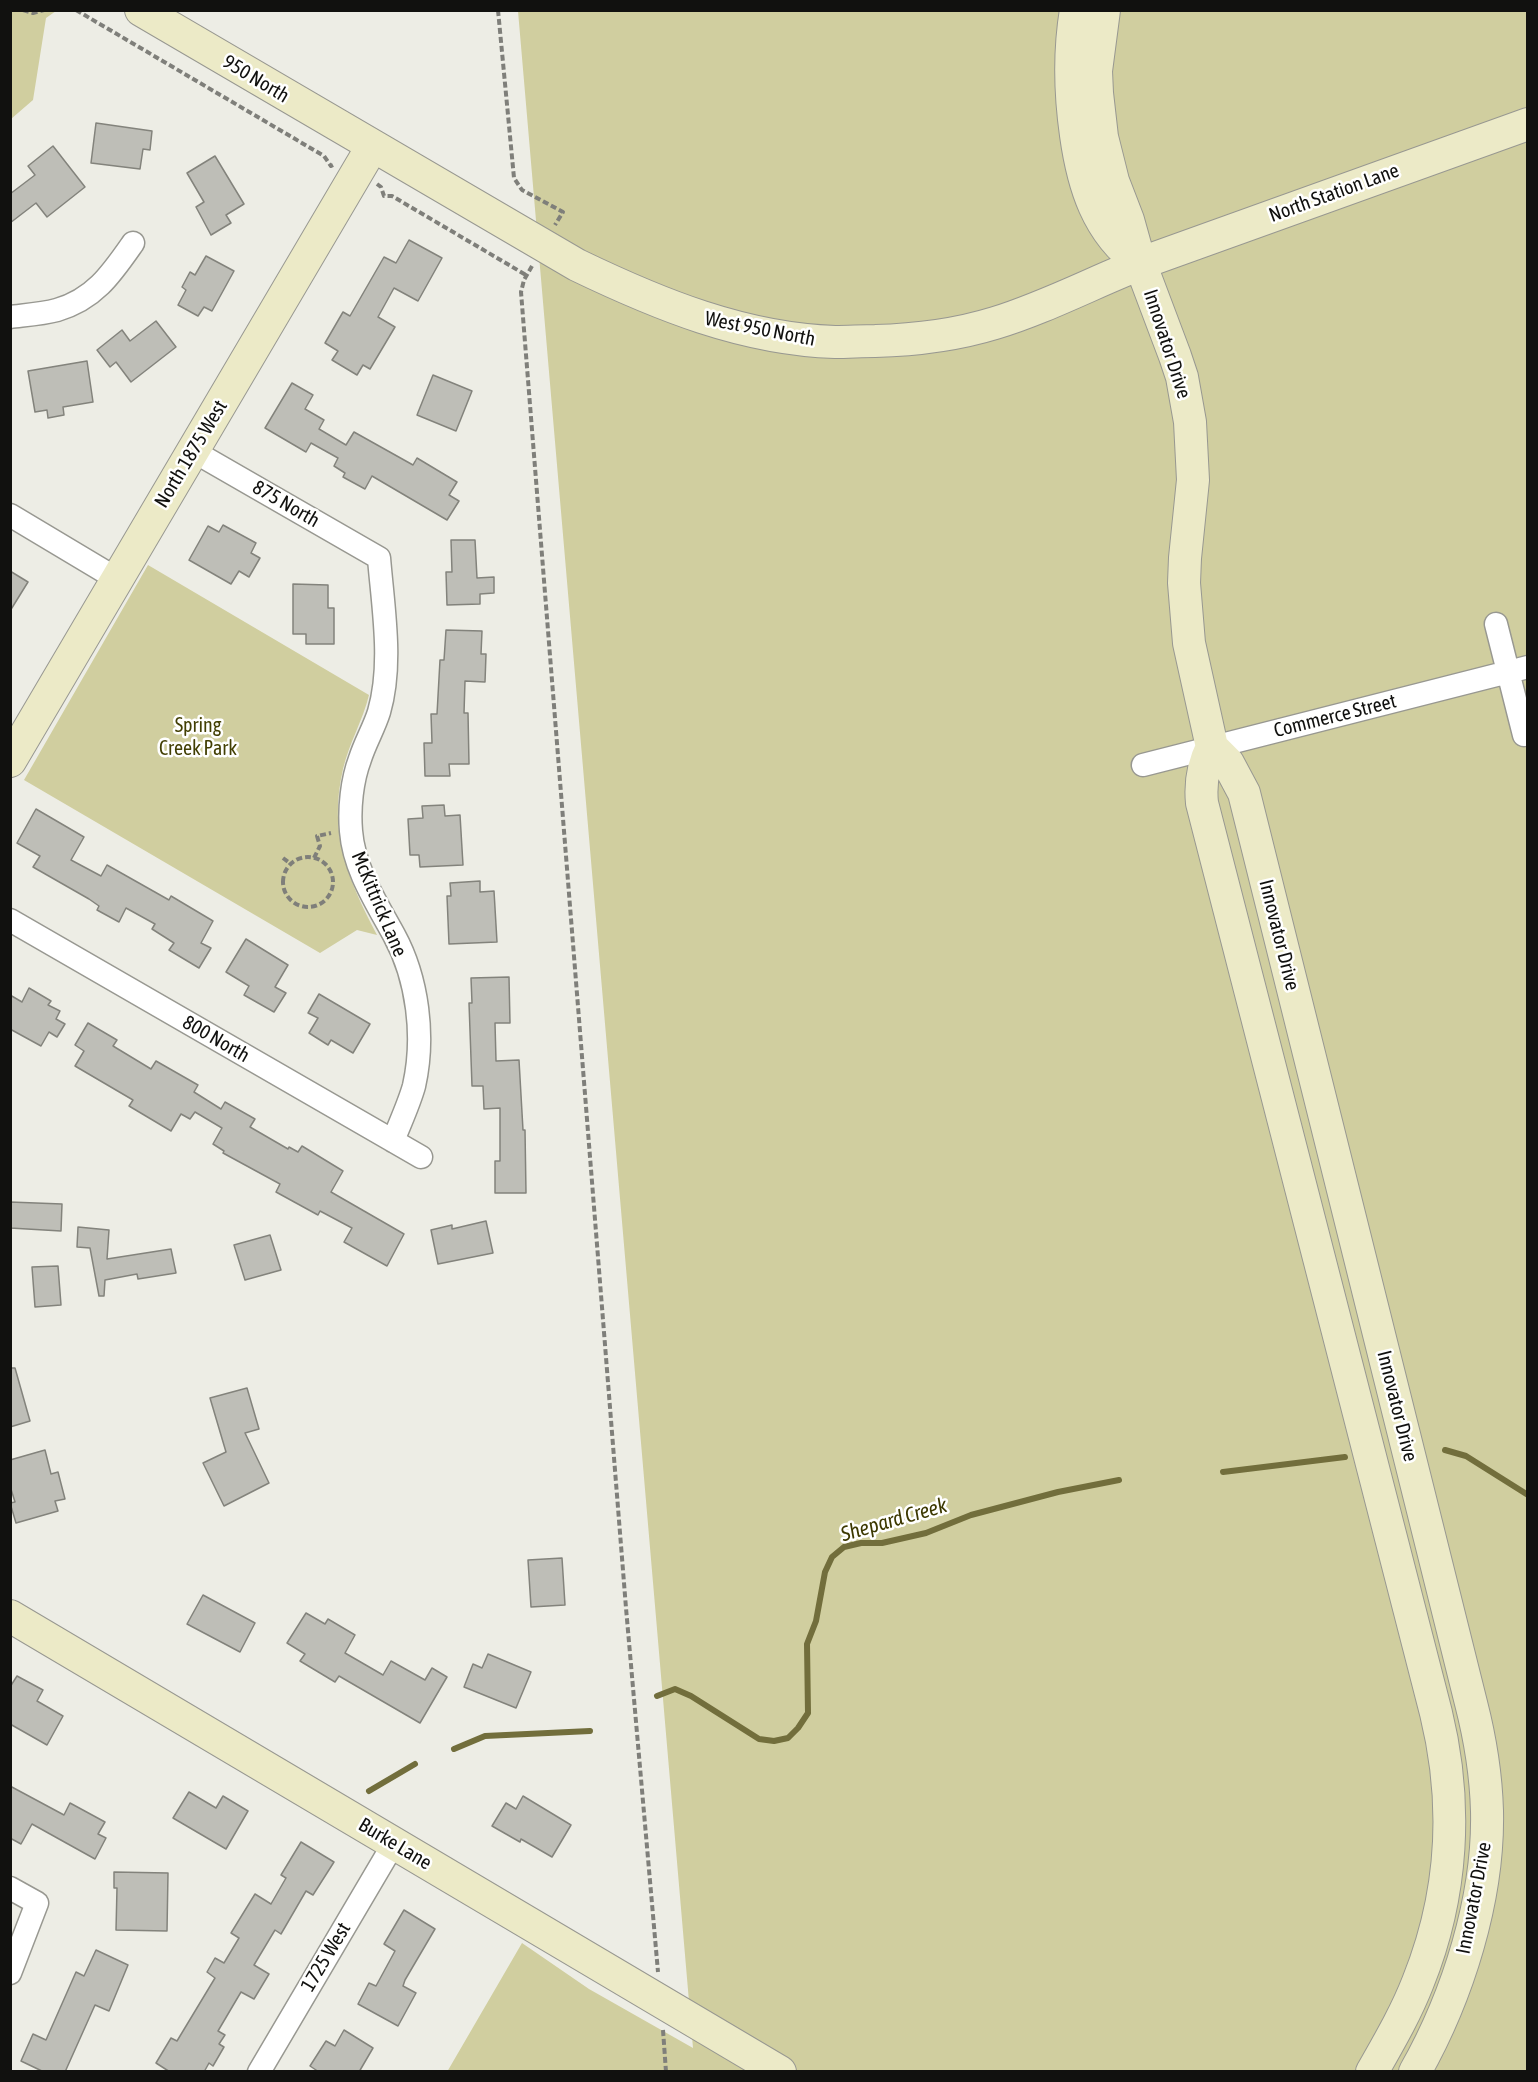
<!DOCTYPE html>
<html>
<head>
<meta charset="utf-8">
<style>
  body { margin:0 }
  #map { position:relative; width:1538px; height:2082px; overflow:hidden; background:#edede5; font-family:"Asap Condensed",sans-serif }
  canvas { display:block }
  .frame { position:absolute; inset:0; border:12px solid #11110f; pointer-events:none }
</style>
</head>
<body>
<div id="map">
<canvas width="1538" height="2082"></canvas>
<div class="frame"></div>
</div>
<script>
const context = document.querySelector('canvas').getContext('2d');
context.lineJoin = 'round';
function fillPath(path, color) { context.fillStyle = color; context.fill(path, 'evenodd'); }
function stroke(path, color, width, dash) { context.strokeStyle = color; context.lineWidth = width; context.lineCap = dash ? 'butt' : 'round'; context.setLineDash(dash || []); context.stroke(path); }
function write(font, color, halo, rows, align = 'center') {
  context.font = font + ' "Asap Condensed",sans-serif'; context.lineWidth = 5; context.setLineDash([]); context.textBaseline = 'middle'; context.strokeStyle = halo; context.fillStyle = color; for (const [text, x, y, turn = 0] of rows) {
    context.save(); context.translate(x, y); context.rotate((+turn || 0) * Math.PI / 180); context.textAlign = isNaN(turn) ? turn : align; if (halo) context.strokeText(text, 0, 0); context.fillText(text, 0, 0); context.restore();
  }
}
const green = new Path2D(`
  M11,10L56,11L46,18L33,100L11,119Z
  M518,11H1527V2071L447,2072L522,1943L589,1989L693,2048Z
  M148,565L369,695C363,720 349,743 343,769C328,834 348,879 377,935L357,930L320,953L24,780Z`);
const stream = new Path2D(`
  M1445,1450L1466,1456L1528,1495
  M1223,1472L1345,1457
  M657,1696L675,1689L691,1696L759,1739L774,1741L788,1738L798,1728L808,1713L807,1644L816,1621L825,1572L832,1557L844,1547L861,1543H882L926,1533L971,1515L1058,1492L1119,1480
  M454,1749L485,1736L590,1731
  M369,1791L415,1764`);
const building = new Path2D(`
  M96,123L152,131L150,150L143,149L140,169L91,163Z
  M53,146L85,187L47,217L36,203L10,223V194L35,175L28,166Z
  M215,156L244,204L226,215L231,223L211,235L196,207L204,202L187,173Z
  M409,240L442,258L418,301L394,288L378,317L395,327L370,369L363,365L357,375L332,360L338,351L325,343L343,312L350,316L384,257L396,263Z
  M206,256L234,271L212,311L204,307L198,316L178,305L186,290L182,287L190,272L195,275Z
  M156,321L176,347L131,382L116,362L110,367L97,350L122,330L130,341Z
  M87,361L93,402L63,407L64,415L48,418L47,410L35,412L28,371Z
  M433,375L472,391L456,431L417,415Z
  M292,383L313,395L305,409L324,420L319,429L346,445L354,432L413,465L417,458L457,482L449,495L459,501L447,520L372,476L365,489L343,477L345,473L334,466L338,458L311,443L306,452L265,428Z
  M223,525L256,543L251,553L260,558L249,577L239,571L231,584L189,560L208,526L219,532Z
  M451,540H475L477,578L494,577V593L480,594V604L447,605L446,572H452Z
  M10,571L28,582L10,611Z
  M293,584L328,585V608H334V644H306V634H293Z
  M446,630L482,631L481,654H486L485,682L465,681L464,713H468L469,764H449L450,776H425L424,743H432L431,714H437L440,660H444Z
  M444,805L445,816L460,815L463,865L420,867L419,855H410L408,819L423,818L422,806Z
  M36,809L84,837L71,860L101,876L107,865L169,900L171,896L213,921L201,943L211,948L199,968L169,950L174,943L152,929L155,924L126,908L119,922L97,910L99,906L89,899L33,867L40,856L17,843Z
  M480,881V892L494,891L497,942L449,944L447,896H451L450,883Z
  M246,939L288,965L275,987L286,993L274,1012L244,995L249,986L226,972Z
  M509,977L510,1023H495L496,1061L519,1060L523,1130H525L526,1193H495V1161H500V1108L484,1109L483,1086H472L469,1003H472L471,978Z
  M29,988L51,1001L48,1005L60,1011L56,1019L65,1024L57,1037L49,1032L41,1046L10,1029V995L22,1002Z
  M319,994L370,1024L353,1053L331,1040L328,1045L309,1033L318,1018L308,1013Z
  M88,1023L117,1040L113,1046L151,1069L156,1061L198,1085L194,1092L221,1109L225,1102L255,1119L250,1127L288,1149L289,1147L298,1152L302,1146L343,1171L331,1192L404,1234L387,1266L344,1242L352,1228L320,1211L318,1215L276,1192L280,1184L223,1153L224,1151L213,1144L222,1128L195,1112L190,1119L181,1114L171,1131L129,1106L133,1100L75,1066L84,1051L75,1045Z
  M10,1202L62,1204L61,1231L10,1228Z
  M486,1221L493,1253L438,1264L431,1230L452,1225V1229Z
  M78,1227L109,1230L107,1259L171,1249L176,1273L138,1279L137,1274L105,1280L104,1296H99L90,1248L77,1247Z
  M270,1235L281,1270L245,1280L234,1245Z
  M58,1266L61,1305L35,1307L32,1267Z
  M10,1368H15L30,1421L10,1427Z
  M247,1388L259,1429L245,1433L269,1483L224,1506L203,1463L226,1452L210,1398Z
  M45,1450L51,1474L58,1472L65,1499L55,1501L58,1511L16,1523L10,1503L15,1502L10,1486V1460Z
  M562,1558L565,1605L531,1607L528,1560Z
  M203,1595L255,1623L240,1652L187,1624Z
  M306,1613L325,1624L328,1619L355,1635L345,1653L383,1675L391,1661L425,1680L432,1668L447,1677L420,1723L339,1676L335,1682L300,1661L305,1654L287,1643Z
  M488,1654L531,1672L516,1708L464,1687L473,1664L482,1668Z
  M17,1676L43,1690L37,1701L63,1716L47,1745L10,1724V1687Z
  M10,1786L64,1815L70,1803L105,1822L98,1834L106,1838L95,1859L32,1824L21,1844L10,1838Z
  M189,1792L216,1808L223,1796L248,1811L226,1849L173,1818Z
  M523,1796L571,1825L552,1857L521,1839L520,1842L492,1826L506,1803L516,1809Z
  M301,1842L334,1862L313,1895L306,1891L281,1934L275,1930L254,1965L269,1974L254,1999L241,1992L218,2031L225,2035L219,2044L224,2047L213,2066L209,2063L204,2072H170L156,2063L171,2038L177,2041L215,1978L207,1972L215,1958L224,1963L239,1938L231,1933L255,1894L271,1904L286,1878L281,1875Z
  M114,1872L168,1873L167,1931L116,1930L117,1888H114Z
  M404,1910L435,1929L405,1980L403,1986L416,1993L398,2026L358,2004L369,1983L376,1986L395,1951L384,1944Z
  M96,1950L128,1965L109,2011L95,2005L65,2072H44L21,2061L33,2034L46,2040L76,1972L84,1976Z
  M344,2030L373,2048L359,2072H319L310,2066L326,2041L335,2046Z`);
const path = new Path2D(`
  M23,10L33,13L44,10
  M76,10L324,156L331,166L333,165
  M498,10L514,178L522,190L563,212L555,225
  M377,184L381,187L384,196H392L526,275
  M532,266L524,280L521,292L626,1608L658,1972
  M283 882a25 25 0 1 1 50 0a25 25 0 1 1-50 0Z
  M283,858L291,864
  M314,858L320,846L317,836L331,833
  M663,2030L666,2072`);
const street = new Path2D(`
  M10,317C26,315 42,314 57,310C95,299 112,273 133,243
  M193,451L379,558C383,607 393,664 379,712C374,728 365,743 360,759C352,780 349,808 351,831C354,869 376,902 394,935C418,979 425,1037 414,1086C409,1104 400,1123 393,1141
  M10,515L117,579
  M1496,624L1524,735
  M1143,765L1528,667
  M10,920L421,1157
  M10,1888L37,1903L10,1973
  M259,2072L394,1843`);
const secondary = new Path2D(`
  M141,10L577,265C658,304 743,339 835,342C848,342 862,341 875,341C916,340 956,335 995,323C1051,306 1103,277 1158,257C1281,213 1404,168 1528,124
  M1076,10C1069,52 1070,93 1076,135C1083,185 1097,232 1140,263
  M1104,10L1096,71L1097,93L1102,137L1113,181L1128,220L1140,263L1175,356L1182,377L1190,422L1193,480L1185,558L1184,583L1189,643L1212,747L1228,763L1244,793L1471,1703C1480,1738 1486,1774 1487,1811C1489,1898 1458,1996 1415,2072
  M1212,747C1203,765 1200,783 1202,803L1436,1713C1458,1803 1453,1895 1418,1982C1406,2013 1389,2042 1372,2072
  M10,761L372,147
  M10,1616L780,2072`);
const streetNames = [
  ["950 North",256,79,31],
  ["North Station Lane",1334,193,-20],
  ["West 950 North",760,329,11],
  ["Innovator Drive",1167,344,72],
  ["North 1875 West",191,454,-59],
  ["875 North",286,504,30],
  ["Commerce Street",1335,716,-14],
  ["McKittrick Lane",379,904,67],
  ["Innovator Drive",1279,935,76],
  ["800 North",216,1039,30],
  ["Innovator Drive",1397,1406,76],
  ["Burke Lane",395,1844,31],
  ["Innovator Drive",1474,1898,-79],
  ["1725 West",326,1957,-59]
];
const parkNames = [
  ["Spring",198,726],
  ["Creek Park",198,749]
];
const waterNames = [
  ["Shepard Creek",894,1520,-16]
];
fillPath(green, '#d0ce9f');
stroke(stream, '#726e3c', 6);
fillPath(building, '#bebeb7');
stroke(building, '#83837c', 1.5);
stroke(street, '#989891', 25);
stroke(secondary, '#989891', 34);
stroke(path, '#7f7f7a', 4, [6, 3]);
stroke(street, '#fff', 22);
stroke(secondary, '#eceac7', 32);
write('20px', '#11110f', '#fffffe', streetNames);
write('20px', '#423f03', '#fffffe', parkNames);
write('italic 21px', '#3c3800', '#fffffe', waterNames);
</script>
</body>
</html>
